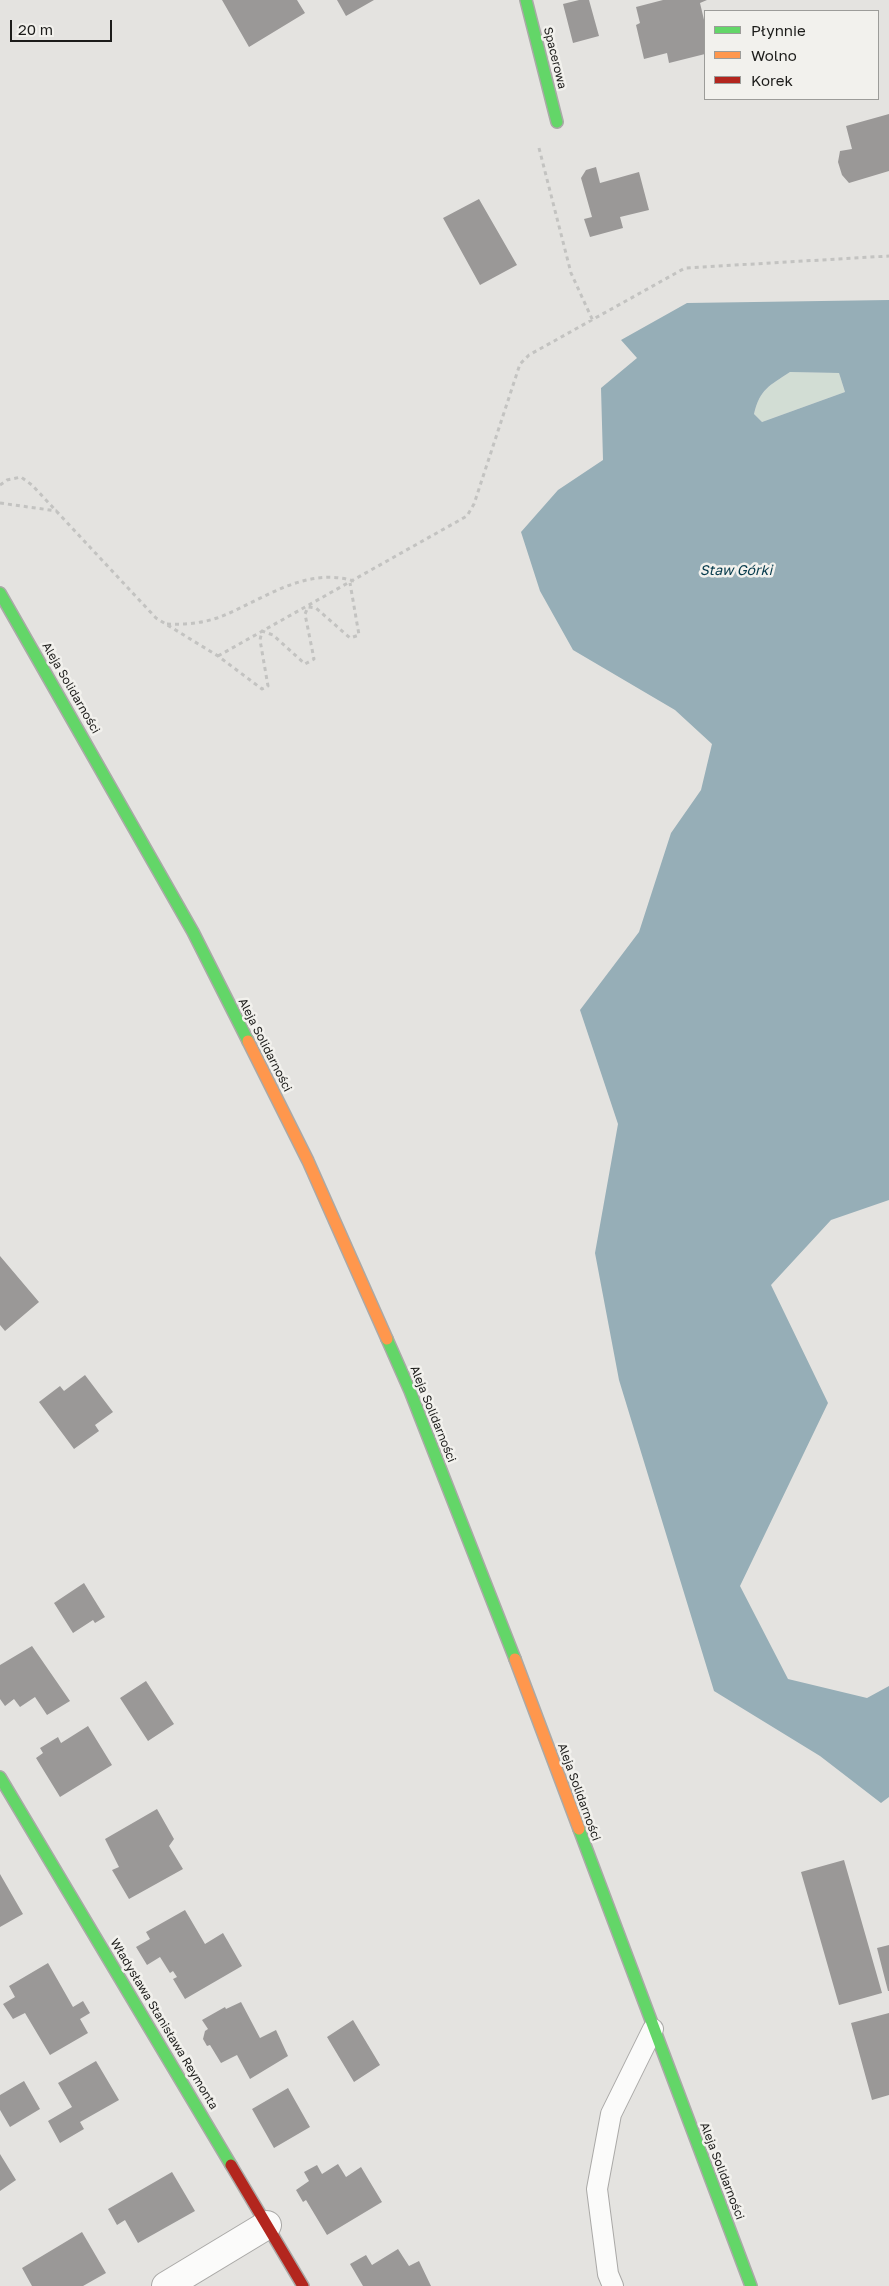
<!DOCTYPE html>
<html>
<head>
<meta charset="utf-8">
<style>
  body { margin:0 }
  #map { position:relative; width:889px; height:2286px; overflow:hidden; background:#e4e3e0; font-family:"Golos Text",sans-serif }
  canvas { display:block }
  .legend { position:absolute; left:704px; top:10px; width:175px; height:90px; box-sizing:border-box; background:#f2f1ed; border:1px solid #9c9c99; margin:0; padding:6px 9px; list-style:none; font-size:15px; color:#1c1c1a }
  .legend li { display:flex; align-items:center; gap:10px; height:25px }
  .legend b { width:25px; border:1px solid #9c9c99 }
  .scale { position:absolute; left:10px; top:20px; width:102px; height:22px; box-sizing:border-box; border:2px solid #1c1c1a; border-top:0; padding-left:6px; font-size:15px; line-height:18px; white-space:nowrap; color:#1c1c1a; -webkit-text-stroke:4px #f2f1ed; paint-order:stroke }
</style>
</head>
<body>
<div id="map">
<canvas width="889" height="2286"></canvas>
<ul class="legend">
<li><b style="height:6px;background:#63d668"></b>Płynnie</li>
<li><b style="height:6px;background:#ff974d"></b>Wolno</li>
<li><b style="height:6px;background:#b3261e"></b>Korek</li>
</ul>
<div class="scale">20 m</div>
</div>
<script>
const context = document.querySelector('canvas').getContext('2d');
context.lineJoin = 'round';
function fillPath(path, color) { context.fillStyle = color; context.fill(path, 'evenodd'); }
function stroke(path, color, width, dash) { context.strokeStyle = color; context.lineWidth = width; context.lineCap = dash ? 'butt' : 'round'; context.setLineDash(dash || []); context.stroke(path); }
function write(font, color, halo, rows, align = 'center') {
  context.font = font + ' "Golos Text",sans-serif'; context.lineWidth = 5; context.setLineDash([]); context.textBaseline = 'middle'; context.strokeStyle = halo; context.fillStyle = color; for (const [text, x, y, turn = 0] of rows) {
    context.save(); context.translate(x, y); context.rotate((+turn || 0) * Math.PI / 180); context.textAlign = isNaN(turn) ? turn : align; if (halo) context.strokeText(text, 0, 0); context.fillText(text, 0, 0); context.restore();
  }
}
const green = new Path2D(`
  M790,372L839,373L845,392L762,422L754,414C760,389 769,386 790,372Z`);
const water = new Path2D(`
  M889,300V1200L831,1220L771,1285L828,1403L740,1586L788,1679L867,1698L889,1686V1797L881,1803L820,1756L714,1691L619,1380L595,1253L618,1124L580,1010L639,932L671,833L701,790L712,744L675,710L573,650L540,591L521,532L558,490L603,460L601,388L637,358L621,340L687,303ZM790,372L839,373L845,392L762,422L754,414C760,389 769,386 790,372Z`);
const building = new Path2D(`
  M222,0H297L305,13L249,47Z
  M337,0H374L346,16Z
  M579,0H589L599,36L573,43L563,4Z
  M663,0H707L700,3L705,24V54L669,63L667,53L644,59L636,25L640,23L636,7Z
  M889,114V171L849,183L842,175L838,162L840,151L852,149L846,126Z
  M596,167L600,183L639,172L649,210L620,217L623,228L590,237L584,219L592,217L581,178L586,170Z
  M479,199L517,265L480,285L443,218Z
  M0,1256L39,1302L5,1331L0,1325Z
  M85,1375L113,1412L95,1425L99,1431L74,1449L39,1402L60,1386L64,1391Z
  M84,1583L105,1617L95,1623L93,1620L73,1633L54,1603Z
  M32,1646L70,1701L47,1715L35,1697L20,1707L14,1699L5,1706L0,1699V1665Z
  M146,1681L174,1724L148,1741L120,1698Z
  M88,1726L112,1765L60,1797L36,1758L43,1753L40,1748L58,1737L61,1743Z
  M157,1809L174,1839L169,1846L183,1869L129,1899L112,1870L119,1867L105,1839Z
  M844,1860L882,1993L839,2005L801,1872Z
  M0,1874L23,1914L0,1927Z
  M185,1910L205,1944L223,1933L242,1966L185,1999L173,1979L177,1977L173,1971L170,1973L160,1957L147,1965L136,1947L150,1939L146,1932Z
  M889,1945V1991H888L877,1948Z
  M48,1963L73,2007L83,2001L90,2013L80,2019L88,2033L50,2055L25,2013L13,2019L3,2004L15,1997L9,1986Z
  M241,2002L260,2038L276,2030L288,2056L250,2079L237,2055L221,2063L210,2045L207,2046L203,2039L205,2031L208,2029L202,2020L225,2007L226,2009Z
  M889,2013V2095L872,2100L851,2023Z
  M353,2020L380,2065L354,2082L327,2037Z
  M96,2061L119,2100L80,2122L84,2129L60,2143L48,2121L72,2107L58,2083Z
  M24,2081L40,2109L10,2127L0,2110V2095Z
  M288,2088L310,2127L274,2148L252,2109Z
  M0,2154L16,2180L0,2191Z
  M338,2164L346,2177L361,2167L382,2202L327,2235L306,2200L303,2202L296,2190L309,2181L304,2172L317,2165L322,2174Z
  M172,2172L195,2211L138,2243L125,2220L117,2225L108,2209Z
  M82,2232L106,2273L83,2286H32L22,2268Z
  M398,2249L409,2266L419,2261L431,2286H363L350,2264L366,2255L372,2265Z`);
const path = new Path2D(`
  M539,148L571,273L593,321
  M0,485L7,480L21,477L32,485L156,618L218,656L262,689L268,686L260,640L262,631L273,635L305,664L314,659L305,614L308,607L316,608L350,638L359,635L350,583
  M0,503L57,511
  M167,624C185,625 203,623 220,617C263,600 305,566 354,581
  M218,656L467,516L474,504L520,364L529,355L685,268L889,256`);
const lane = new Path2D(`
  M613,2286L608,2274L597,2189L611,2114L653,2029`);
const street = new Path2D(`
  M166,2286L267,2225`);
const fast = new Path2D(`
  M526,0L557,122
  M0,593L193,932L248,1041
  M387,1339L410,1391L515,1659
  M0,1777L231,2165
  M579,1829L751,2286`);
const slow = new Path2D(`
  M248,1041L308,1161L387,1339
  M515,1659L579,1829`);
const jam = new Path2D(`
  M231,2165L303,2286`);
const streetNames = [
  ["Spacerowa",555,58,76],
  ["Aleja Solidarności",71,688,60],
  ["Aleja Solidarności",265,1045,63],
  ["Aleja Solidarności",433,1414,68],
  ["Aleja Solidarności",579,1792,70],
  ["Władysława Stanisława Reymonta",164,2024,59],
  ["Aleja Solidarności",722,2171,69]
];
const waterNames = [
  ["Staw Górki",736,571]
];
fillPath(green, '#d2ddd4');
fillPath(water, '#96aeb7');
fillPath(building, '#9a9897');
stroke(lane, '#aaa9a7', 22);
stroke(street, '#aaa9a7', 30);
stroke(fast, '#aaa9a7', 14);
stroke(slow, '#aaa9a7', 14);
stroke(jam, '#aaa9a7', 14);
stroke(path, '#c3c3c1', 3, [4, 4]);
stroke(lane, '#fbfbfa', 20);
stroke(street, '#fbfbfa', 28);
stroke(fast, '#63d668', 11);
stroke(slow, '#ff974d', 11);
stroke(jam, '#b3261e', 11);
write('12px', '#1c1c1a', '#f2f1ed', streetNames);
write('italic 14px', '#063b4c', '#f2f1ed', waterNames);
</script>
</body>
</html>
